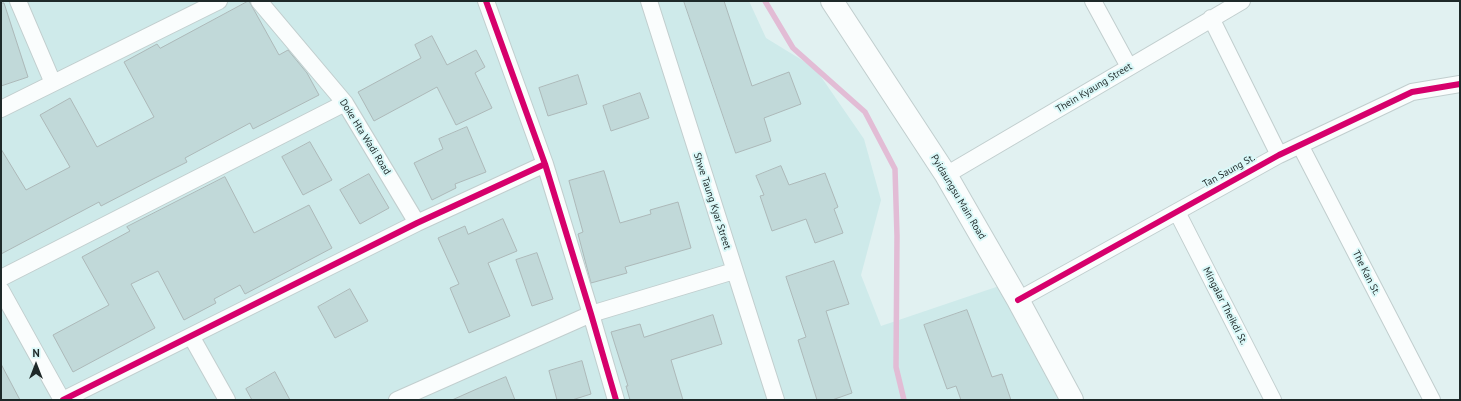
<!DOCTYPE html>
<html>
<head>
<meta charset="utf-8">
<style>
  body { margin:0 }
  #map { position:relative; width:1461px; height:401px; overflow:hidden; background:#e1f1f1; font-family:"PT Sans",sans-serif }
  canvas { display:block }
  .frame { position:absolute; inset:0; border:2px solid #1e2929; pointer-events:none }
  .north { position:absolute; left:16px; top:345px; width:40px; height:40px; -webkit-text-stroke:3px #daf8f8; paint-order:stroke; rotate:0deg; font-size:11px; font-weight:700; line-height:16px; text-align:center; color:#1e2929 }
  .north::after { content:''; display:block; margin:auto; width:14px; height:18px; background:#1e2929; clip-path:polygon(50% 0,100% 100%,50% 72%,0 100%) }
</style>
</head>
<body>
<div id="map">
<canvas width="1461" height="401"></canvas>
<div class="frame"></div>
<div class="north">N</div>
</div>
<script>
const context = document.querySelector('canvas').getContext('2d');
context.lineJoin = 'round';
function fillPath(path, color) { context.fillStyle = color; context.fill(path, 'evenodd'); }
function stroke(path, color, width, dash) { context.strokeStyle = color; context.lineWidth = width; context.lineCap = dash ? 'butt' : 'round'; context.setLineDash(dash || []); context.stroke(path); }
function write(font, color, halo, rows, align = 'center') {
  context.font = font + ' "PT Sans",sans-serif'; context.lineWidth = 4; context.setLineDash([]); context.textBaseline = 'middle'; context.strokeStyle = halo; context.fillStyle = color; for (const [text, x, y, turn = 0] of rows) {
    context.save(); context.translate(x, y); context.rotate((+turn || 0) * Math.PI / 180); context.textAlign = isNaN(turn) ? turn : align; if (halo) context.strokeText(text, 0, 0); context.fillText(text, 0, 0); context.restore();
  }
}
const built = new Path2D(`
  M1,1H749L766,38L815,68L864,139L881,200L861,275L881,326L1008,283L1072,400H1Z`);
const stream = new Path2D(`
  M765,1L793,48L865,112L895,169L897,236L896,367L904,400`);
const building = new Path2D(`
  M249,1L279,55L288,50L307,73L319,95L253,129L250,123L185,158L187,162L155,178L101,206L99,202L1,254V149L26,190L70,167L40,115L70,98L97,147L154,117L124,62L157,44L160,48Z
  M684,1H724L752,86L789,72L801,104L764,118L771,141L736,153Z
  M1,3H4L28,77L1,86Z
  M432,36L447,65L476,50L485,67L475,73L492,108L456,125L437,87L374,121L358,92L421,58L415,45Z
  M578,75L587,104L548,116L539,88Z
  M640,93L649,118L611,131L603,106Z
  M467,127L486,172L455,184L456,188L432,200L414,163L443,149L439,139Z
  M310,142L332,180L303,195L282,157Z
  M781,166L789,185L825,173L838,207L834,209L843,233L815,243L806,219L772,231L760,196L764,195L756,176Z
  M604,171L620,223L651,214L650,210L678,202L691,248L625,267L627,273L591,283L578,234L583,232L569,181Z
  M369,174L389,208L360,224L340,190Z
  M225,177L254,233L309,205L332,248L245,294L240,285L214,299L216,303L184,320L158,271L131,284L155,328L73,372L53,335L109,305L82,257L130,231L127,227Z
  M503,219L517,251L488,263L510,316L469,333L450,288L459,284L438,238L465,226L468,234Z
  M537,253L553,299L532,306L516,260Z
  M834,261L849,304L826,311L852,393L832,400H817L798,340L806,337L786,277Z
  M350,289L368,321L335,338L318,307Z
  M967,310L992,377L1002,374L1011,400H961L956,386L947,389L924,325Z
  M713,315L722,344L671,360L683,400H630L626,386H628L611,332L640,324L644,337Z
  M582,361L591,394L572,400H557L549,371Z
  M1,364L20,400H1Z
  M275,372L290,400H252L246,389Z
  M506,377L515,400H452L479,388Z`);
const minor = new Path2D(`
  M18,1L53,83
  M259,1L345,103L417,223
  M486,1L545,164L591,314L616,400
  M649,1L776,400
  M1093,1L1129,67
  M1211,18L1279,155
  M1,109L219,1
  M1300,145L1432,400
  M946,175L1242,1
  M1177,212L1273,400
  M1,278L345,103
  M1,290L62,400
  M1018,300L1279,155L1412,92L1460,84
  M191,336L227,400
  M63,400L417,223L545,164
  M397,400L591,314L734,271`);
const secondary = new Path2D(`
  M832,1L946,175L1018,300L1072,400`);
const cycleway = new Path2D(`
  M486,1L545,164L591,314L616,400
  M1018,300L1279,155L1412,92L1460,84
  M63,400L417,223L545,164`);
const streetNames = [
  ["Thein Kyaung Street",1094,88,-31],
  ["Doke Hta Wadi Road",365,137,58],
  ["Tan Saung St.",1229,171,-29],
  ["Pyidaungsu Main Road",958,197,59],
  ["Shwe Taung Kyar Street",712,201,72],
  ["The Kan St.",1366,273,63],
  ["Mingalar Theikdi St.",1225,306,63]
];
fillPath(built, '#ceeaea');
stroke(stream, '#e2bcd5', 5.5);
fillPath(building, '#c1d9d9');
stroke(building, '#adb9b9', 1);
stroke(minor, '#c1cece', 18);
stroke(secondary, '#c1cece', 24);
stroke(minor, '#fafdfd', 16);
stroke(secondary, '#fafdfd', 22);
stroke(cycleway, '#d6006c', 6);
write('10px', '#1e2929', '#daf8f8', streetNames);
</script>
</body>
</html>
